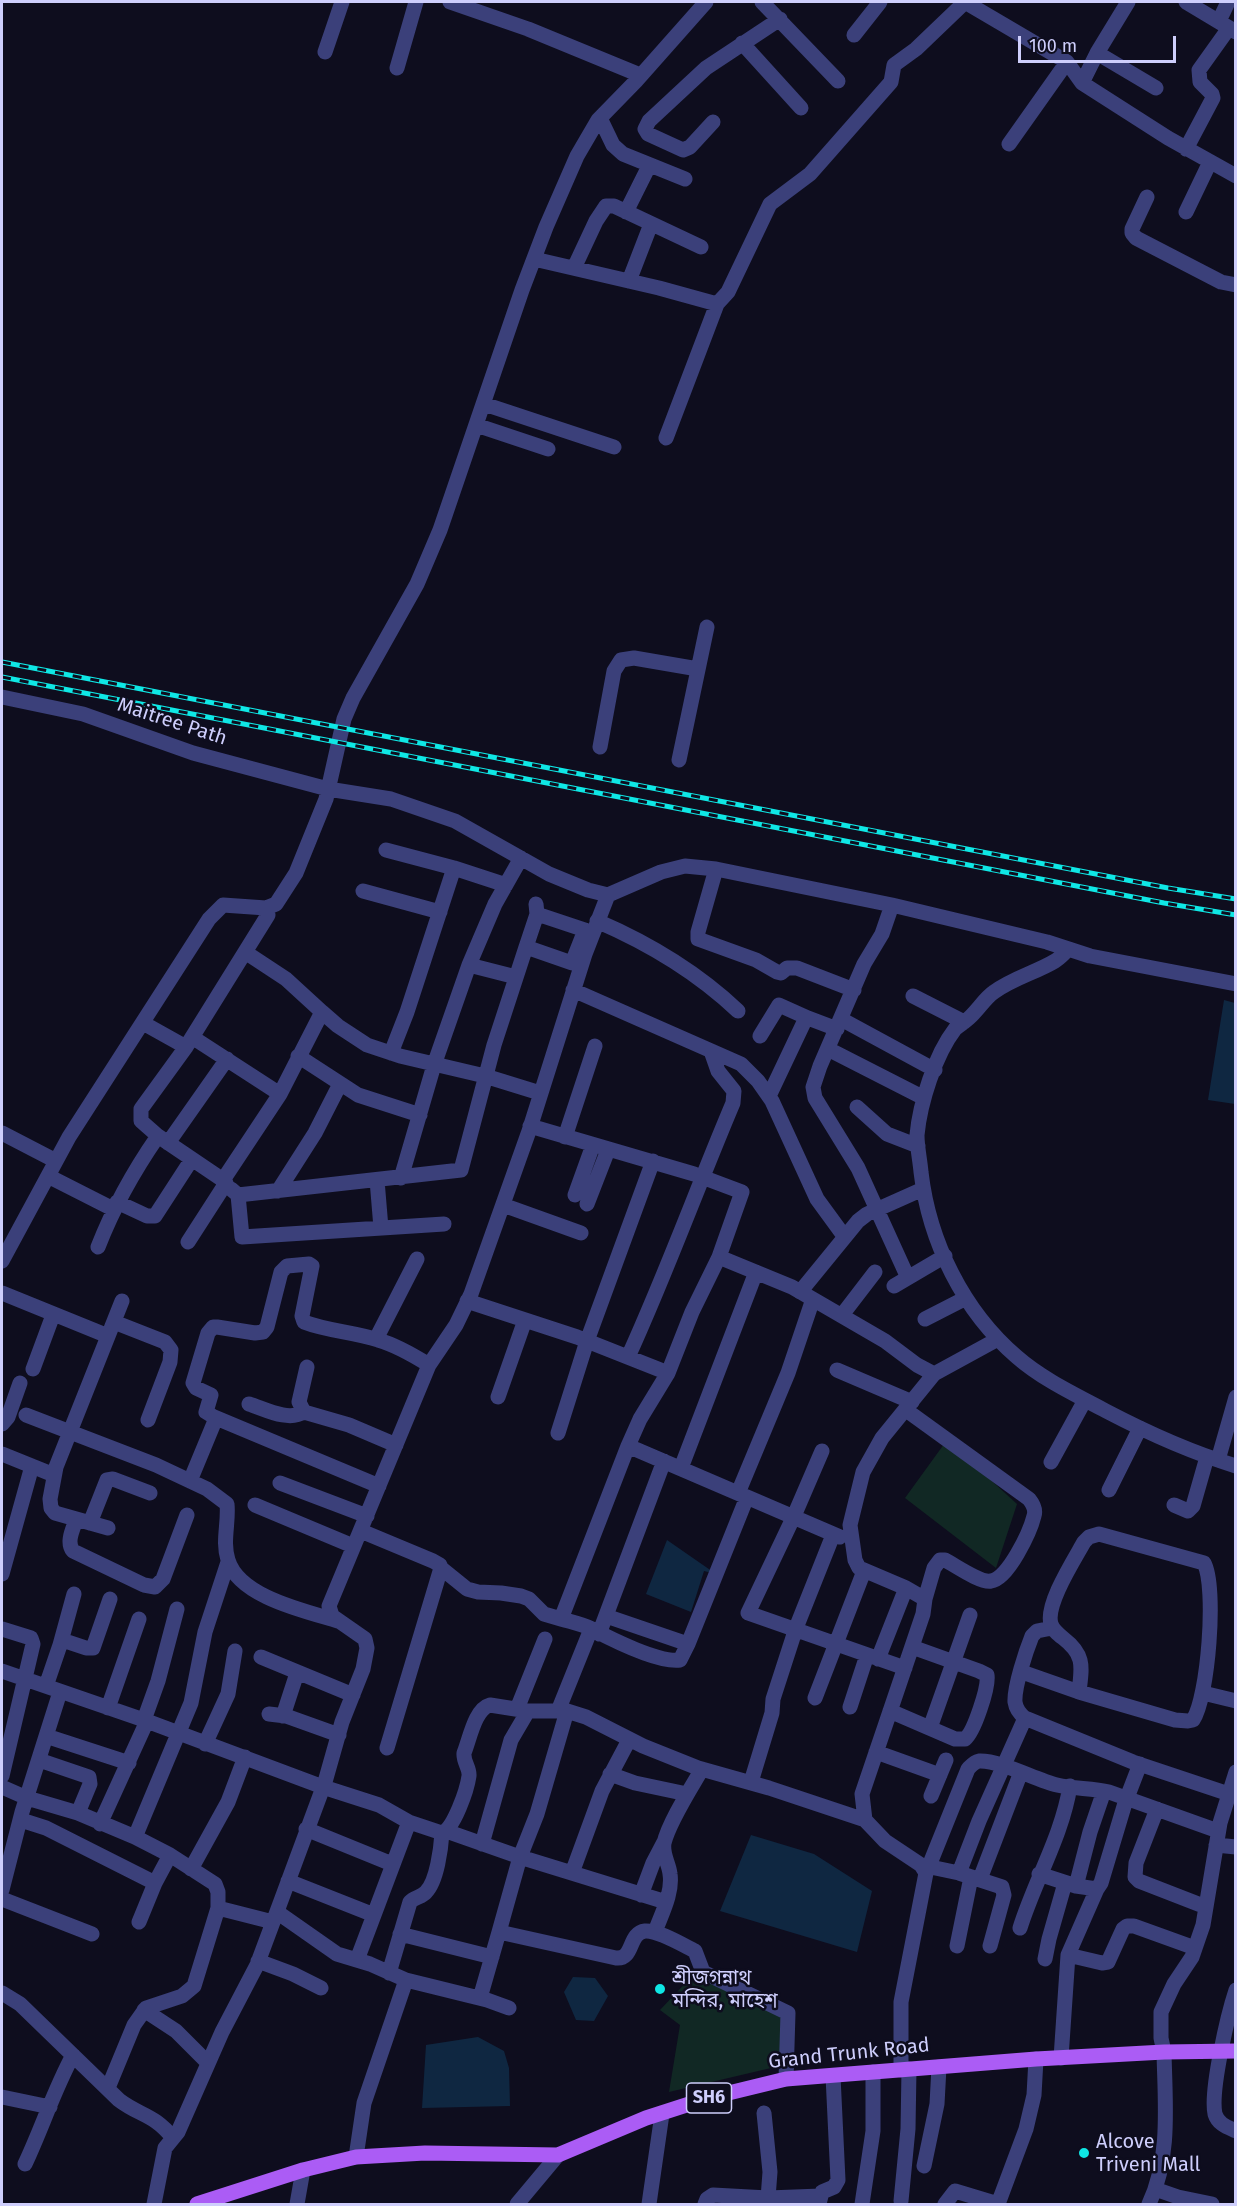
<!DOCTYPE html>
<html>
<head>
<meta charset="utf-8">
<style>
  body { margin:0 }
  #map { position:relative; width:1237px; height:2206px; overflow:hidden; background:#0e0d1e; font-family:"Fira Sans",sans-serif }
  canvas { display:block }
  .frame { position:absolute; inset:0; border:3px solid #cecefc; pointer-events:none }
  .scale { position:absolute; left:1018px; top:36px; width:158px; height:27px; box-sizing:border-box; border:3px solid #cecefc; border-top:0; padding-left:8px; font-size:18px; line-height:21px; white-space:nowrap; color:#cecefc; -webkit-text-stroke:4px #0e0d1e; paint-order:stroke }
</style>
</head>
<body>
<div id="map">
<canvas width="1237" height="2206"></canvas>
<div class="frame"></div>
<div class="scale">100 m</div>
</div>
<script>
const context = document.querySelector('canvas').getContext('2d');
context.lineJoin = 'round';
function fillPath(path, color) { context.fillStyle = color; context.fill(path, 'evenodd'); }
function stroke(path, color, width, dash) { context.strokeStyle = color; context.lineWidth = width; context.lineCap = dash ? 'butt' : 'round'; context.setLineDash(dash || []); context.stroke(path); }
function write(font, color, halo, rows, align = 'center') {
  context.font = font + ' "Fira Sans","Noto Sans Bengali",sans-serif'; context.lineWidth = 5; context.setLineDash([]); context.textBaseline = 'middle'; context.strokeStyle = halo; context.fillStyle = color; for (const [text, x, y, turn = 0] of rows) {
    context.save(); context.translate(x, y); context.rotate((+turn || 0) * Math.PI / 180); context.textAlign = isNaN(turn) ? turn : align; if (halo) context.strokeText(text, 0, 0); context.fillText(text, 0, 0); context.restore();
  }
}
const green = new Path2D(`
  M947,1440L1017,1504L996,1568L905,1498Z
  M694,1974L712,1977L784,2011L788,2064L669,2092L680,2025L660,2010Z`);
const water = new Path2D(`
  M1224,1000L1235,1003V1104L1208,1100Z
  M667,1540L716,1574L704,1571L691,1612L646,1594Z
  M751,1835L814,1854L872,1891L857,1952L720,1911Z
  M573,1977L595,1978L608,1996L594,2021L576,2020L564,1992Z
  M478,2037L504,2051L509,2068L510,2106L422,2108L426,2045Z`);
const minor = new Path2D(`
  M450,2L528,29L640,75
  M762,2L838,81
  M965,2L1067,62L1082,83L1168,138L1236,176
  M1186,2L1236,32
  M1219,21L1228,2
  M854,35L880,2
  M742,43L801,108
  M325,52L342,2
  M1097,53L1156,88
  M397,68L416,2
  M1082,83L1097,53L1128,2
  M600,118L613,145L623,154L685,179
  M713,122L690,147L683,150L648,134L645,129L649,121L706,68L780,19
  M1009,144L1067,62
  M1186,149L1213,98L1212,94L1200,82L1199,70L1229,28
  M1147,197L1132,229V233L1136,238L1221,282L1236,285
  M626,212L649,166
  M1186,212L1210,162
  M534,259L659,288L717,304L728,292L770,204L810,174L891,82L894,65L916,49L965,2
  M574,268L596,221L606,206H614L701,247
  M629,281L651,224
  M484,404L614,447
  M476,425L548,449
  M666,438L717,304
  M2,697L83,714L193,753L328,789L391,799L455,821L549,874L588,890L608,895L661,872L685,866L716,869L892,905L1047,942L1090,956L1236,984
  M600,747L614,671L621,660L634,658L698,669
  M679,760L707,627
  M386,850L454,868L506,885
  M716,869L698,932V939L756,960L777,972L781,973L787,968H797L854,990
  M363,891L440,912
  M892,905L882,934L864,964L820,1066L813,1087L815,1098L858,1168L908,1278
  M597,921C648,943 698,973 738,1011
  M526,947L537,914L536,904
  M1069,949C1064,953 1060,958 1055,961C1037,972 1013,978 994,992C985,998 978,1010 969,1018C965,1022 959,1025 955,1029C935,1055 920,1103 917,1135C917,1147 920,1160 921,1172C929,1241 963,1311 1017,1357C1042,1379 1076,1395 1106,1411C1148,1433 1190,1452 1236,1466
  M516,977L469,965L495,904L521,858
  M573,990L741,1064L758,1081L772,1101L817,1199L844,1236
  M913,996L964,1022
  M322,1012L338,1026L367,1045L400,1056L485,1076L540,1093
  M841,1019L935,1070
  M143,1023L186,1047L141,1109V1121L158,1136L223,1180L280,1094L322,1012L286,979L245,952
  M760,1036L779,1005L808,1018
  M192,1037L280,1094
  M186,1047L268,915
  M828,1049L924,1098
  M391,1053L407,1012L454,868
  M298,1056L358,1095L420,1115
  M769,1096L805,1020L808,1018L837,1029
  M857,1107L887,1134L918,1146
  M530,1126L694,1174L742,1192L719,1257
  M2,1133L56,1161
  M565,1137L595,1046
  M168,1143L227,1059
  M48,1176L113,1209
  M401,1178L434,1065L469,965
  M377,1180L381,1228
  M231,1189L238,1195L242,1237L444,1224
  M278,1191L315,1133L340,1084
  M238,1195L461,1170L494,1045L526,947L572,963L585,930L537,914
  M575,1195L593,1145
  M117,1202L147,1216H155L192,1159
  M587,1204L608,1150
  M503,1205L581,1233
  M188,1242L226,1183
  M98,1247C114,1206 133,1172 158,1136
  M2,1261L69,1137L209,919L223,905L266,908L276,904L296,873L326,799L344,719L353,698L417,584L440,530L522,290L546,227L577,156L598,120L636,81L706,2
  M894,1286L945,1256
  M800,1292L858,1221L867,1214L923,1189
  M2,1293L108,1336
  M467,1301L577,1337L668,1373L692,1312L719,1257L792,1287L885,1341L917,1365L934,1374
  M842,1315L875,1272
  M925,1319L966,1298
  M114,1322L165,1342L171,1350L170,1362L148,1420
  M376,1339L417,1259
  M628,1357C666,1274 697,1188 733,1103L734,1091L718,1071L711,1051
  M307,1367L299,1402L304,1412L349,1425L396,1445
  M33,1369L53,1315
  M837,1370L912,1402
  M668,1373L640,1419L628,1446L561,1619C571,1622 582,1624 592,1629C611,1639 659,1663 680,1660L688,1644L747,1497
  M498,1397L525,1320
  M249,1404C265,1409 288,1422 304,1412
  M906,1410L1029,1499C1033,1504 1036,1510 1034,1516C1030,1532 1008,1579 991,1581C980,1583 955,1565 945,1560H940L934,1568L925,1599
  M26,1415L156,1465L207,1489L227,1504C229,1523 222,1541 228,1560C239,1597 305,1611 338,1621
  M214,1417L379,1486
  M2,1424L8,1417L20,1383
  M558,1433L587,1341L653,1161
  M628,1446L840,1537
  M822,1451L794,1516L748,1613L905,1668
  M2,1454L54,1475
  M1218,1460L1236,1397
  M1051,1462L1085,1400
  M681,1468L756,1272
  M190,1481L214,1423V1417L206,1412L211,1395L196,1388L193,1383L208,1333L213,1327H217L255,1333L263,1332L267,1327L281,1272L287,1266L309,1264L312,1266L302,1316L304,1322C327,1331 354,1332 378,1340C396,1345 413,1355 429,1365
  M280,1483L367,1516
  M1109,1490L1140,1428
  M738,1493L788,1373L813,1299
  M255,1505L353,1546
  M1174,1505L1188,1511L1193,1506L1207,1457
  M76,1520C73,1529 66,1542 73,1551L144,1585L155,1587L163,1579L187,1515
  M90,1523L107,1480L113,1479L150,1493
  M108,1528L55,1513L51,1508L50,1499L56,1467L122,1301
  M361,1531L433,1561L440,1565L441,1568L387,1748
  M441,1568L467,1589L478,1592L501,1593L521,1596L529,1599L544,1614L561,1619
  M2,1574L32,1466
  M606,1616L688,1644
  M1052,1628L1037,1631L1032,1636C1026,1651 1014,1687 1015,1702C1016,1709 1020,1714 1025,1718L1133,1762L1229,1794
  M2,1629L31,1638L33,1644L2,1776
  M599,1634L664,1461
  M62,1640L86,1648H93L110,1599
  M261,1657L353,1695
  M878,1659L906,1588
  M2,1671L144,1720L323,1787L379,1805L409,1822L442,1833C454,1828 467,1790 469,1776C470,1768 463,1762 464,1753C470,1738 475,1709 490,1705L528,1711H567L586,1717L643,1746L698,1768L769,1788L865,1820
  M1022,1672L1079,1692L1175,1720L1188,1721L1193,1720C1208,1698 1217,1587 1204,1563L1099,1534L1089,1537L1084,1542C1074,1560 1045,1605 1051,1624C1053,1630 1058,1634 1063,1638C1085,1655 1082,1666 1079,1692
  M46,1686L60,1645L74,1594
  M1203,1693L1236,1701
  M815,1698L864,1571
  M850,1707L867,1655
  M108,1708L139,1619
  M517,1709L545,1639
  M558,1711L591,1629
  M567,1711L537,1814L520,1857L499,1932L616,1958C634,1960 628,1933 645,1931C658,1930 683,1945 695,1951L703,1972L788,2013L786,2079
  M890,1711L955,1739H965C974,1732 989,1687 987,1675L979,1671L912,1647
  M269,1714L286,1716L339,1735
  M283,1716L297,1673
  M144,1720L158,1681L177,1609
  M930,1728L970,1615
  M46,1736L129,1763
  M205,1744L228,1694L235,1651
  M876,1752L940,1775
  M39,1760L89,1777L90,1784L78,1813
  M610,1774L635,1783L687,1794
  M751,1782L772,1713L773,1699L796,1628L833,1535
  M2,1787L27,1798L78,1813L135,1837L170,1855L215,1884L218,1892V1908
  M931,1796L946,1760
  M1157,1809L1136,1863L1135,1877L1139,1881L1206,1907
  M21,1820L46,1828L155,1883
  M100,1824L147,1721
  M306,1829L392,1864
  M446,1831L520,1857L666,1902
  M135,1837L191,1703L205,1632L228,1562
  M482,1844L511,1740L528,1711
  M1216,1845L1236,1847
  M921,1865L959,1873L1002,1887L1004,1895L990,1946
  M929,1866L968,1769C971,1766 974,1762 979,1761C1000,1760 1036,1780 1057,1785C1074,1789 1092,1788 1109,1792L1218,1831
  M191,1869L228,1802L245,1757
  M572,1873L602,1791L629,1740
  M959,1873L979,1821L1025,1718
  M1039,1874L1076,1886L1097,1889L1101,1883L1125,1803L1140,1764
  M980,1879L1021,1772
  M288,1881L374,1915
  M1076,1886L1090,1832L1104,1791
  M2,1890L22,1812L60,1692
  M641,1895L653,1863L664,1842
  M2,1899L92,1934
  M277,1912L337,1954L370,1964L406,1980L487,2000L509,2008
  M139,1922L155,1883L170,1855
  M1020,1928C1035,1880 1062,1836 1070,1786
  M655,1932C661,1915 673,1893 670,1874C669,1863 662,1855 664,1843C669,1822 691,1788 702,1769
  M400,1934L492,1957
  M957,1946L971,1877
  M1068,1955L1102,1963L1108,1962L1123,1929L1127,1926H1134L1195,1948
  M1045,1959L1049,1939L1065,1883
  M357,1960L409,1822
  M258,1961L293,1974L321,1988
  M389,1973L410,1902C415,1897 422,1897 426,1892C437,1881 441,1848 442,1833
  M1236,1990C1228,2014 1210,2091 1215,2114C1218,2124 1227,2127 1236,2131
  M2,1993L20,2004L119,2100C140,2116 154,2114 173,2138
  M480,1998L499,1932
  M144,2010L176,2031L208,2063
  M1061,2058L1068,1955L1097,1889
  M901,2070V2002L926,1873L921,1865L885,1841L865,1820L862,1794L923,1614L925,1599L906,1588L859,1568L855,1560L850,1525L863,1472L882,1438L934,1374L998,1339
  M108,2088L134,2025L146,2008L182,1996L194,1986L218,1908L273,1922
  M2,2097L50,2107
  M764,2113L770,2172L768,2198
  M356,2157L364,2103L406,1980
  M25,2164C42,2128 54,2090 73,2055
  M924,2166L937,2104L939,2067
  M1155,2189L1178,2197L1212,2204
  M901,2201L908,2129L909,2069
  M154,2204L165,2148L178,2132L222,2032L257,1965L282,1898L325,1782L342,1722L363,1669L367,1648L365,1639L332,1616L329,1606L429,1365L456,1325L471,1294L529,1131L585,954L608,895
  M297,2204L303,2170
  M517,2204L558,2155
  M649,2204L662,2114
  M705,2204L707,2199L713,2195L768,2198L821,2196
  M819,2204L822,2192L834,2187L838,2180L833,2076
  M862,2204L873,2131V2072
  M945,2204L955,2191L998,2204
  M998,2204L1026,2129L1034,2095L1036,2059
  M1149,2204C1171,2157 1165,2103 1164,2052L1161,2038V2012L1174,1984L1192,1957L1203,1925L1220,1823L1236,1772`);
const major = new Path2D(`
  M197,2204L303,2170L356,2157L425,2153L558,2155L646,2118L708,2098L786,2079L1036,2059L1164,2052L1236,2051`);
const rail = new Path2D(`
  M2,662L1168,888L1236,899
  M2,677L1164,903L1236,915`);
const markers = [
  [660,1989,6,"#0fe7e5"],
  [1084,2153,6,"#0fe7e5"]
];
const shields = [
  [709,2098,45]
];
const shieldNames = [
  ["SH6",709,2098]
];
const streetNames = [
  ["Maitree Path",172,722,18],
  ["Grand Trunk Road",849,2054,-6]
];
const poiNames = [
  ["শ্রীজগন্নাথ",672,1978],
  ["মন্দির, মাহেশ",672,2001],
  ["Alcove",1096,2142],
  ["Triveni Mall",1096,2165]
];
fillPath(green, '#112824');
fillPath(water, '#0f2741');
stroke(minor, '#3b407a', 15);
stroke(major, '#ab5cf5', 15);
stroke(rail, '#0fe7e5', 5);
stroke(rail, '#0e0d1e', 3, [9]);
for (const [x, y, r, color] of markers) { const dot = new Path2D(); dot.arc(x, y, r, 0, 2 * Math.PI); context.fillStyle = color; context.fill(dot); stroke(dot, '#0e0d1e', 2); }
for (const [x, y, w] of shields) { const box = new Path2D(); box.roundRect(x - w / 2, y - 15, w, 30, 4.5); context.fillStyle = '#0e0d1e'; context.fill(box); stroke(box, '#cecefc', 1.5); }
write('bold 18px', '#cecefc', null, shieldNames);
write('20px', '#cecefc', '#0e0d1e', streetNames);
write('20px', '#cecefc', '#0e0d1e', poiNames, 'left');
</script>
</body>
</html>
